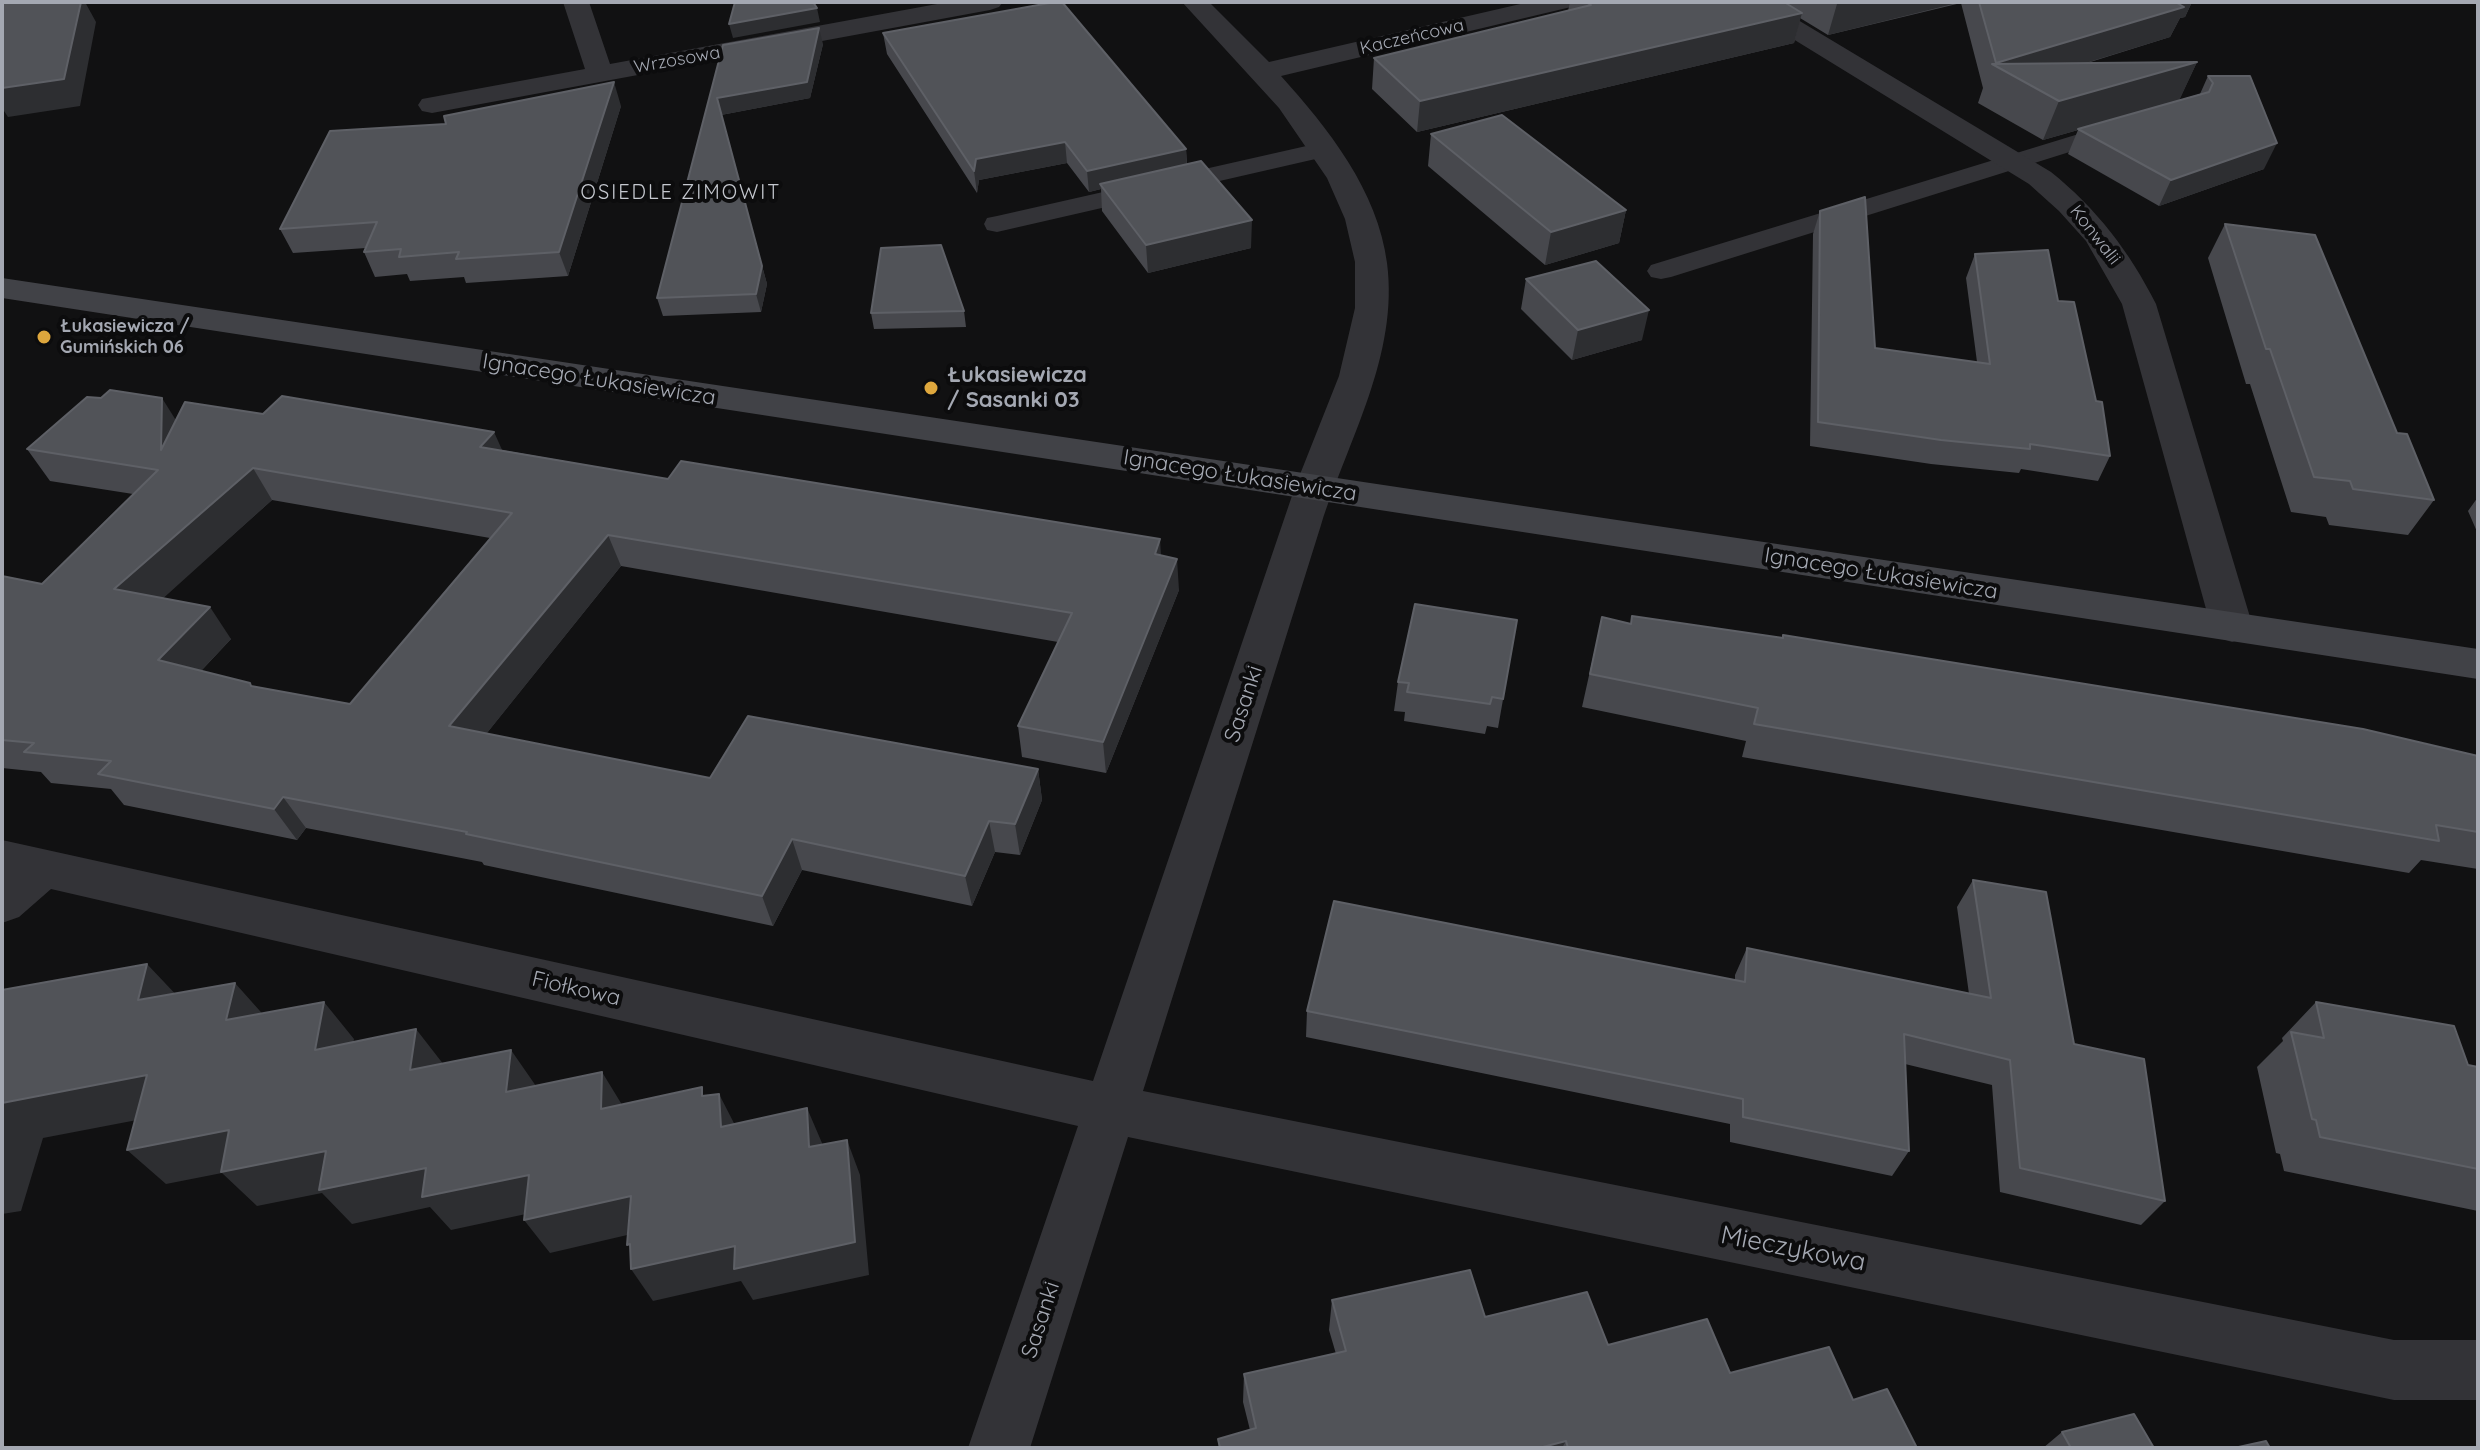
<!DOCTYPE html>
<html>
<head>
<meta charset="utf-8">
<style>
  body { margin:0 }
  #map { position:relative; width:2480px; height:1450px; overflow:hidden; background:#111112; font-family:Quicksand,sans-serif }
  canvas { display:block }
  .frame { position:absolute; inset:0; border:4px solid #a4a8b2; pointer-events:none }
</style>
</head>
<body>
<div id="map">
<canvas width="2480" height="1450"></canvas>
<div class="frame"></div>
</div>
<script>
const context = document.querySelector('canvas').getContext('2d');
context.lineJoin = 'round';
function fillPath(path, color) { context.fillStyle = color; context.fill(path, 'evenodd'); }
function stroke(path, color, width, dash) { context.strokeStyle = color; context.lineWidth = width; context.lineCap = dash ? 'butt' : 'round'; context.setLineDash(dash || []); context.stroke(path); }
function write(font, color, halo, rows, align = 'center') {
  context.font = font + ' Quicksand,sans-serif'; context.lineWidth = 8; context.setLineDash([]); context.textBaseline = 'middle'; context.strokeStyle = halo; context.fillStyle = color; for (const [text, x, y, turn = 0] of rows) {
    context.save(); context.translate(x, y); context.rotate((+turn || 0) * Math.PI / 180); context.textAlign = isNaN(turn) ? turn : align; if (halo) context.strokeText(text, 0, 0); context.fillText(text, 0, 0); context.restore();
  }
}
const lane = new Path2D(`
  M2121,121L2130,123L2133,128L2130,133L1671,277L1661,279L1651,277L1647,271L1651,265Z
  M1324,142L1333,145L1337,150L1333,155L997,232L987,230L984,224L987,218L997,216Z`);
const street = new Path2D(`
  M563,2H589L610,64L948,2H1003L999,7L990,10L432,113L422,111L418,105L422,99L585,69Z
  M1182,2H1209L1269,62L1529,2H1575L1571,7L1281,76C1328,128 1378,191 1387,263C1399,355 1348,440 1321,525C1262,714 1202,903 1143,1091L2394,1340H2478V1400H2394L1128,1137L1030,1448H968L1078,1126L51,889L19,917L2,923V840L1093,1081L1295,487L1339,376L1355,308V262L1345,219L1327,178L1279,108Z
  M1737,2H1768L2051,172C2096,208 2130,252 2156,304L2253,627L2247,637L2232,642L2217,637L2211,627L2122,304L2086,241L2059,211L2029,184L1741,7Z`);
const secondary = new Path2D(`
  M2,278L2478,649V679L2,298Z`);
const wall = new Path2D(`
  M1570,2H2192L2185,17L2180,18L2170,37L2084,64L2197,62L2179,100L2200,94L2208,76H2250L2264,169L2159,206L2068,154L2078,130L2043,140L1978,103L1983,88L1961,3L1828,35L1800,18L1794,43L1417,132L1372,89L1374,58L1568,11Z
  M883,33L1186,149L1187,165L1251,248L1148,273L1102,211L1101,189L1089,192L1067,163L979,180L977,193L887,54Z
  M823,44L810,98L721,115L767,284L761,312L663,316L657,298L723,45Z
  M621,106L568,276L466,283L464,277L410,281L407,274L375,277L364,252L366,248L293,253L280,229L446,124Z
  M1431,134L1626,210L1619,243L1545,265L1428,166Z
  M1820,211L1875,348L1977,362L1966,278L1975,254L2058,301L2096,401L2110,456L2098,481L2021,469L2019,473L1931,464L1810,446L1813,234Z
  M2225,224L2397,433L2434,500L2408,535L2329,525L2326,517L2291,512L2250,384H2246L2208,258Z
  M1526,279L1642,340L1572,360L1521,309Z
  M964,311L966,327L874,329L871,313Z
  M101,398L176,420L263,414L502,450L668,479L1161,555L1179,590L1106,773L1022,757L1018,726L1058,642L621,566L486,734L710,778L1038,769L1042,800L1020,855L995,852L972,906L802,870L773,926L484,865L482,862L306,828L297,840L124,805L111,789L51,783L41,772L2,768V576L42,584L133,494L50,481L27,449ZM272,500L490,538L350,704L252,686L250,683L201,671L231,639L162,598Z
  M2478,497V534L2468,511Z
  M1632,616L1782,638L1783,635L2478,756V869L2421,860L2409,873L1742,757L1746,741L1582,707L1602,617L1631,624Z
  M1517,620L1498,728L1487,726L1485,734L1404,721L1405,712L1394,711L1398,682Z
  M1973,880L2074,1044L2165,1201L2141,1225L2000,1192L1992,1085L1905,1064L1909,1151L1892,1176L1730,1142V1124L1306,1037L1307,1011L1735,980V975L1747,948L1969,994L1957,907Z
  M2316,1002L2468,1065L2478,1067V1211L2284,1171L2280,1154L2276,1153L2257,1067L2283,1041L2282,1038Z
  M1332,1300L1485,1317L1853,1400L1917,1448H1219L1218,1439L1250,1430L1243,1402L1244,1374L1336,1354L1329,1330Z
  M2062,1432L2154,1448H2043Z`);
const shadedWall = new Path2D(`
  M81,2H85L96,22L80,106L8,117L2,108V82Z
  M1847,2H1961L1828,35L1837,4Z
  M2172,2H2192L2185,17L2180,18L2170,37L2024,82L1996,63Z
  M817,8L820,22L733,38L729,24Z
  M1802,13L1794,43L1417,132L1420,101Z
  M819,28L823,44L810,98L721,115L717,98Z
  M2197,62L2179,101L2043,140L2059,101Z
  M614,82L621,106L568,276L559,252Z
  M1065,142L1067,163L979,180L977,193L974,171L976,159Z
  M2277,143L2264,169L2159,206L2171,180Z
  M1186,149L1187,170L1100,184L1101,189L1089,192L1087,171Z
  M1626,210L1619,243L1545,265L1551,232Z
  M1252,220L1251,248L1148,273L1146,245Z
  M762,266L767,284L761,312L756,294Z
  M1649,310L1642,340L1572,360L1578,330Z
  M162,398L182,430L161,450Z
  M494,432L508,463L480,447Z
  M253,468L272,500L138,621L114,589Z
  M608,535L621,566L467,758L449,726Z
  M1160,539L1162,571L1155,554Z
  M1177,559L1179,590L1106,773L1103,742Z
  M210,607L231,639L181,692L158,660Z
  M1038,769L1042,800L1020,855L1015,824Z
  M283,797L306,828L297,840L274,809Z
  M989,821L995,852L972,906L965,876Z
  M792,839L802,870L773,926L762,896Z
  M147,964L182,1001L138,1000Z
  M235,983L268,1020H226Z
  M324,1002L354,1039L346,1086L315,1050Z
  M416,1029L444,1065L410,1070Z
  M511,1050L536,1086L506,1092Z
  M602,1072L624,1108L601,1109Z
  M147,1075L184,1111L43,1138L21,1211L2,1214V1103Z
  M719,1094L737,1129L721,1127Z
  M807,1108L822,1143L824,1182L809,1147Z
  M229,1130L326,1151L426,1168L529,1175L554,1208L451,1230L430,1207L352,1224L322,1193L257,1206L222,1173L166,1184L127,1150Z
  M847,1140L860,1175L869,1275L753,1300L741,1281L653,1301L631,1269Z
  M631,1196L653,1229L550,1253L524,1220Z
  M1566,1441L1562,1448H1539Z`);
const building = new Path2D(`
  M2,2H81L64,79L2,88Z
  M735,2H813L817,8L729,24Z
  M1055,2H1062L1186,149L1087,171L1065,142L976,159L974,171L883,33Z
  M1586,2H1784L1802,13L1420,101L1374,58L1591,5Z
  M1979,2H2181L2177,3L2184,7L1996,63Z
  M819,28L807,82L717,98L762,266L756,294L657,298L723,45Z
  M2197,62L2059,101L1992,64Z
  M2208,76H2250L2277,143L2171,180L2078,129L2209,92L2213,83Z
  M614,82L559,252L456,259L459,252L399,257L401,249L364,252L377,222L280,229L330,131L446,124L444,116Z
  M1502,115L1626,210L1551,232L1431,134Z
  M1201,161L1252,220L1146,245L1100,184Z
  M1865,197L1875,348L1990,364L1975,254L2048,250L2058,301L2074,302L2096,401L2102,402L2110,456L2030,444V449L1941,440L1818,422L1820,211Z
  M2225,224L2315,235L2397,433L2407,434L2434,500L2353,489L2350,481L2314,477L2270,349H2266Z
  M941,245L964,311L871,313L881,248Z
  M1596,261L1649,310L1578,330L1526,279Z
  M110,390L162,398L161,450L185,402L263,414L282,396L494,432L480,447L668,479L681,461L1160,539L1155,554L1177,559L1103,742L1018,726L1072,613L608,535L449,726L710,778L748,716L1038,769L1015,824L989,821L965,876L792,839L762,896L466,834L467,832L283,797L274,809L98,774L111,761L24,752L34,743L2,740V576L42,584L158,470L27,449L87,397L101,398ZM253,468L512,513L350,704L251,686L250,683L158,660L210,607L114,589Z
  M1415,604L1517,620L1503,699L1492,697L1490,704L1407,692L1409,683L1398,682Z
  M1632,616L1783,638V635L2363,729L2478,756V832L2436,825L2439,841L1754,724L1758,708L1590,674L1602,617L1631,624Z
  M1973,880L2046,892L2074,1044L2144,1059L2165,1201L2020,1168L2010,1060L1904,1034L1909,1151L1743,1117V1099L1307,1011L1334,901L1745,982L1747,948L1991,998Z
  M147,964L138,1000L235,983L226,1020L324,1002L315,1050L416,1029L410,1070L511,1050L506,1092L602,1072L601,1109L702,1087V1096L719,1094L721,1127L807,1108L809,1147L847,1140L855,1242L734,1269L735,1246L631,1269L630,1244L627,1245L631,1196L524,1220L529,1175L422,1197L426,1168L319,1190L326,1151L221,1172L229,1130L127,1150L147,1075L2,1103V990Z
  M2316,1002L2454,1026L2468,1065L2478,1067V1169L2320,1137L2316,1120L2312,1119L2291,1032L2324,1038Z
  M1470,1270L1485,1317L1587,1292L1608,1345L1707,1319L1730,1373L1829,1347L1853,1400L1887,1389L1917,1448H1568L1566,1441L1539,1448H1220L1218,1439L1256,1428L1244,1374L1346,1351L1332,1300Z
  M2134,1414L2154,1448H2071L2062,1432Z
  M2266,1441L2270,1448H2234Z`);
const markers = [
  [44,337,8,"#dea73d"],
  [931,388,8,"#dea73d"]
];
const farStreetnames = [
  ["Kaczeńcowa",1412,37,-13],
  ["Wrzosowa",677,60,-10],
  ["Konwalii",2095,235,52]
];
const farPoinames = [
  ["Łukasiewicza /",60,327],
  ["Gumińskich 06",60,348]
];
const farNeighbourhoodnames = [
  ["OSIEDLE ZIMOWIT",681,193]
];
const poiNames = [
  ["Łukasiewicza",947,375],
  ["/ Sasanki 03",947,400]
];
const streetNames = [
  ["Ignacego Łukasiewicza",599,380,9],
  ["Ignacego Łukasiewicza",1240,476,9],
  ["Ignacego Łukasiewicza",1881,574,9],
  ["Sasanki",1244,704,-72],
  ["Fiołkowa",576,989,13],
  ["Sasanki",1041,1320,-72]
];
const nearStreetnames = [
  ["Mieczykowa",1793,1249,11]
];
fillPath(lane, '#333337');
fillPath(street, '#333337');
fillPath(secondary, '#414247');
fillPath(wall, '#47484d');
fillPath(shadedWall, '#2d2e31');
fillPath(building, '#515358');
stroke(building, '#5e6066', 2);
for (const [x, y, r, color] of markers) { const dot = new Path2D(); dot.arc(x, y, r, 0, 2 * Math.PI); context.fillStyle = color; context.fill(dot); stroke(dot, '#0c0c0d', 3); }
write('18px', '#a4a8b2', '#0c0c0d', farStreetnames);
write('bold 18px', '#a4a8b2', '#0c0c0d', farPoinames, 'left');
context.letterSpacing = '2px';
write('20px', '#c4c7ce', '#0c0c0d', farNeighbourhoodnames);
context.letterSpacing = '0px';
write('bold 22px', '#a4a8b2', '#0c0c0d', poiNames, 'left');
write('22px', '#a4a8b2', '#0c0c0d', streetNames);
write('26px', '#a4a8b2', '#0c0c0d', nearStreetnames);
</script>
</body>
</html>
